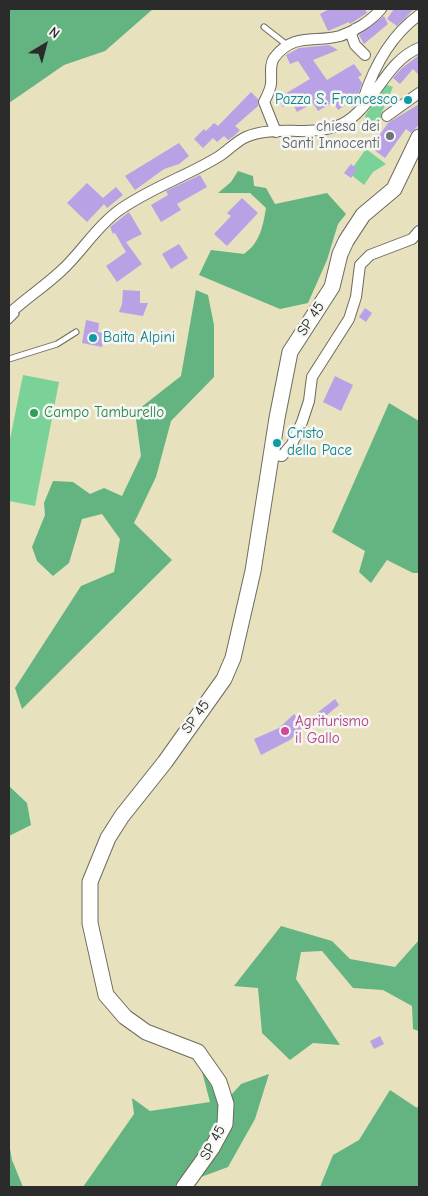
<!DOCTYPE html>
<html>
<head>
<meta charset="utf-8">
<style>
  body { margin:0 }
  #map { position:relative; width:428px; height:1196px; overflow:hidden; background:#e7e1be; font-family:"Comic Neue",sans-serif }
  canvas { display:block }
  .frame { position:absolute; inset:0; border:10px solid #2b2b2b; pointer-events:none }
  .north { position:absolute; left:20px; top:20px; width:50px; height:50px; -webkit-text-stroke:4px #f6f6f2; paint-order:stroke; rotate:37deg; font-size:14px; font-weight:700; line-height:20px; text-align:center; color:#2b2b2b }
  .north::after { content:''; display:block; margin:auto; width:18px; height:22px; background:#2b2b2b; clip-path:polygon(50% 0,100% 100%,50% 72%,0 100%) }
</style>
</head>
<body>
<div id="map">
<canvas width="428" height="1196"></canvas>
<div class="frame"></div>
<div class="north">N</div>
</div>
<script>
const context = document.querySelector('canvas').getContext('2d');
context.lineJoin = 'round';
function fillPath(path, color) { context.fillStyle = color; context.fill(path, 'evenodd'); }
function stroke(path, color, width, dash) { context.strokeStyle = color; context.lineWidth = width; context.lineCap = dash ? 'butt' : 'round'; context.setLineDash(dash || []); context.stroke(path); }
function write(font, color, halo, rows, align = 'center') {
  context.font = font + ' "Comic Neue",sans-serif'; context.lineWidth = 5; context.setLineDash([]); context.textBaseline = 'middle'; context.strokeStyle = halo; context.fillStyle = color; for (const [text, x, y, turn = 0] of rows) {
    context.save(); context.translate(x, y); context.rotate((+turn || 0) * Math.PI / 180); context.textAlign = isNaN(turn) ? turn : align; if (halo) context.strokeText(text, 0, 0); context.fillText(text, 0, 0); context.restore();
  }
}
const green = new Path2D(`
  M385,84L393,87L382,112L380,122L369,129L365,116Z
  M366,149L386,164L373,172L364,185L349,173Z
  M23,375L59,382L35,506L9,501V444Z`);
const forest = new Path2D(`
  M9,9H153L105,51L64,65L9,103Z
  M238,171L253,176L254,186L266,188L275,204L327,193L346,214L338,224L327,260L308,303L280,309L199,275L211,250L244,254C260,243 263,226 266,208L250,193H218L231,182Z
  M196,290L208,295L214,325V377L171,421L156,477L134,523L172,560L22,709L15,688L81,586L114,572L120,539L102,514L82,519L69,563L53,576L37,561L32,547L45,515L44,503L53,481L73,482L90,494L104,488L122,496L141,456L135,412L181,376Z
  M389,403L419,421V573H413L387,560L371,583L359,572L365,551L332,532Z
  M9,786L27,803L31,825L9,836Z
  M281,926L332,941L350,959L395,967L419,940V1031L413,1029L412,1006L383,990L353,988L322,951L301,952L296,979L340,1045L313,1043L290,1060L262,1033L258,988L234,986Z
  M201,1068L222,1105L241,1084L269,1074L255,1119L228,1167L174,1187H83L134,1114L132,1098L150,1111L210,1102Z
  M390,1090L417,1108L419,1104V1187H320L333,1155L359,1140Z
  M9,1143L12,1160L23,1187H9Z`);
const building = new Path2D(`
  M329,9H365L367,13L350,24L349,22L328,31L320,14Z
  M394,9H414L397,26L387,19Z
  M384,16L388,24L364,44L359,35Z
  M329,45L338,50L313,60L327,80L354,64L362,75L358,77L362,83L357,98V103L353,107L348,103L338,110L333,102L318,111L313,103L297,112L292,102L283,107L278,98L310,79L298,61L290,64L286,55L299,48Z
  M418,56L419,75L413,69L400,84L393,78L402,68Z
  M251,92L258,99V106L235,126L240,130L234,136L228,140L224,136L217,142L213,138L203,148L194,139L204,129L206,131L214,123L218,126Z
  M419,104V124L416,128L411,133L406,129L385,158L373,149L378,142L376,140L388,123Z
  M179,143L189,156L179,164L164,169L135,190L125,176Z
  M351,164L357,169L351,178L344,173Z
  M200,175L207,187L177,204L181,210L161,222L151,205L168,195L166,191Z
  M87,183L103,198L116,187L123,195L107,208L104,204L87,222L67,203Z
  M242,198L258,213L227,246L214,234L231,216L227,213Z
  M129,212L142,234L126,242L142,264L117,282L106,266L126,252L115,233L113,234L110,227Z
  M179,244L188,258L171,269L162,254Z
  M123,290L140,291V303H148L143,316L119,312L122,304Z
  M365,308L372,313L366,322L359,317Z
  M86,320L99,323L98,332L104,333L102,347L82,343Z
  M335,376L353,385L341,411L323,402Z
  M335,699L339,705L322,719L317,713Z
  M294,714L304,726L290,740L261,755L254,739L279,728Z
  M380,1036L384,1044L374,1049L370,1041Z`);
const lane = new Path2D(`
  M264,27L287,45
  M9,321L16,314
  M9,359L57,344L76,332`);
const street = new Path2D(`
  M355,29L351,34L355,45L365,55
  M363,100C374,66 390,36 419,15
  M387,116L419,93
  M276,132L264,102C267,96 270,91 271,84C272,76 269,65 274,58C293,32 315,43 340,36C355,31 371,21 381,9
  M9,314C25,299 45,286 61,271C82,252 95,228 118,211C148,189 187,176 218,157C228,151 235,142 246,137C276,124 312,138 342,124C373,109 385,61 419,48
  M271,454L282,456L292,444L302,422L309,401L312,377L349,319L356,297L360,265L370,255L412,239L419,231`);
const secondary = new Path2D(`
  M184,1187L212,1148L225,1124L226,1104L219,1082L198,1052L146,1032L125,1017L106,995L90,923V882L108,838L122,816L165,762L224,679L233,658L253,571L277,418L290,352L332,287L340,254L346,241L363,215L394,189L419,137`);
const markers = [
  [408,100,5,"#0f9aa8"],
  [390,136,5,"#6b7280"],
  [93,338,5,"#0f9aa8"],
  [34,413,5,"#2e9e5b"],
  [277,443,5,"#0f9aa8"],
  [285,731,5,"#d1479c"]
];
const cultureNames = [
  ["Pazza S. Francesco",398,100,"right"],
  ["Baita Alpini",103,338],
  ["Cristo",287,434],
  ["della Pace",287,451]
];
const worshipNames = [
  ["chiesa dei",380,127],
  ["Santi Innocenti",380,144]
];
const streetNames = [
  ["SP 45",311,319,-57],
  ["SP 45",196,717,-55],
  ["SP 45",213,1143,-62]
];
const leisureNames = [
  ["Campo Tamburello",44,413]
];
const hotelNames = [
  ["Agriturismo",295,722],
  ["il Gallo",295,739]
];
fillPath(green, '#7ad298');
fillPath(forest, '#63b480');
fillPath(building, '#b8a2e5');
stroke(lane, '#6d6b5e', 7);
stroke(street, '#6d6b5e', 12);
stroke(secondary, '#6d6b5e', 17);
stroke(lane, '#fff', 5);
stroke(street, '#fff', 10);
stroke(secondary, '#fff', 15);
for (const [x, y, r, color] of markers) { const dot = new Path2D(); dot.arc(x, y, r, 0, 2 * Math.PI); context.fillStyle = color; context.fill(dot); stroke(dot, '#f6f6f2', 2); }
write('15px', '#0d838f', '#f6f6f2', cultureNames, 'left');
write('15px', '#5b616d', '#f6f6f2', worshipNames, 'right');
write('15px', '#2b2b2b', '#f6f6f2', streetNames);
write('15px', '#27864d', '#f6f6f2', leisureNames, 'left');
write('15px', '#b23c85', '#f6f6f2', hotelNames, 'left');
</script>
</body>
</html>
